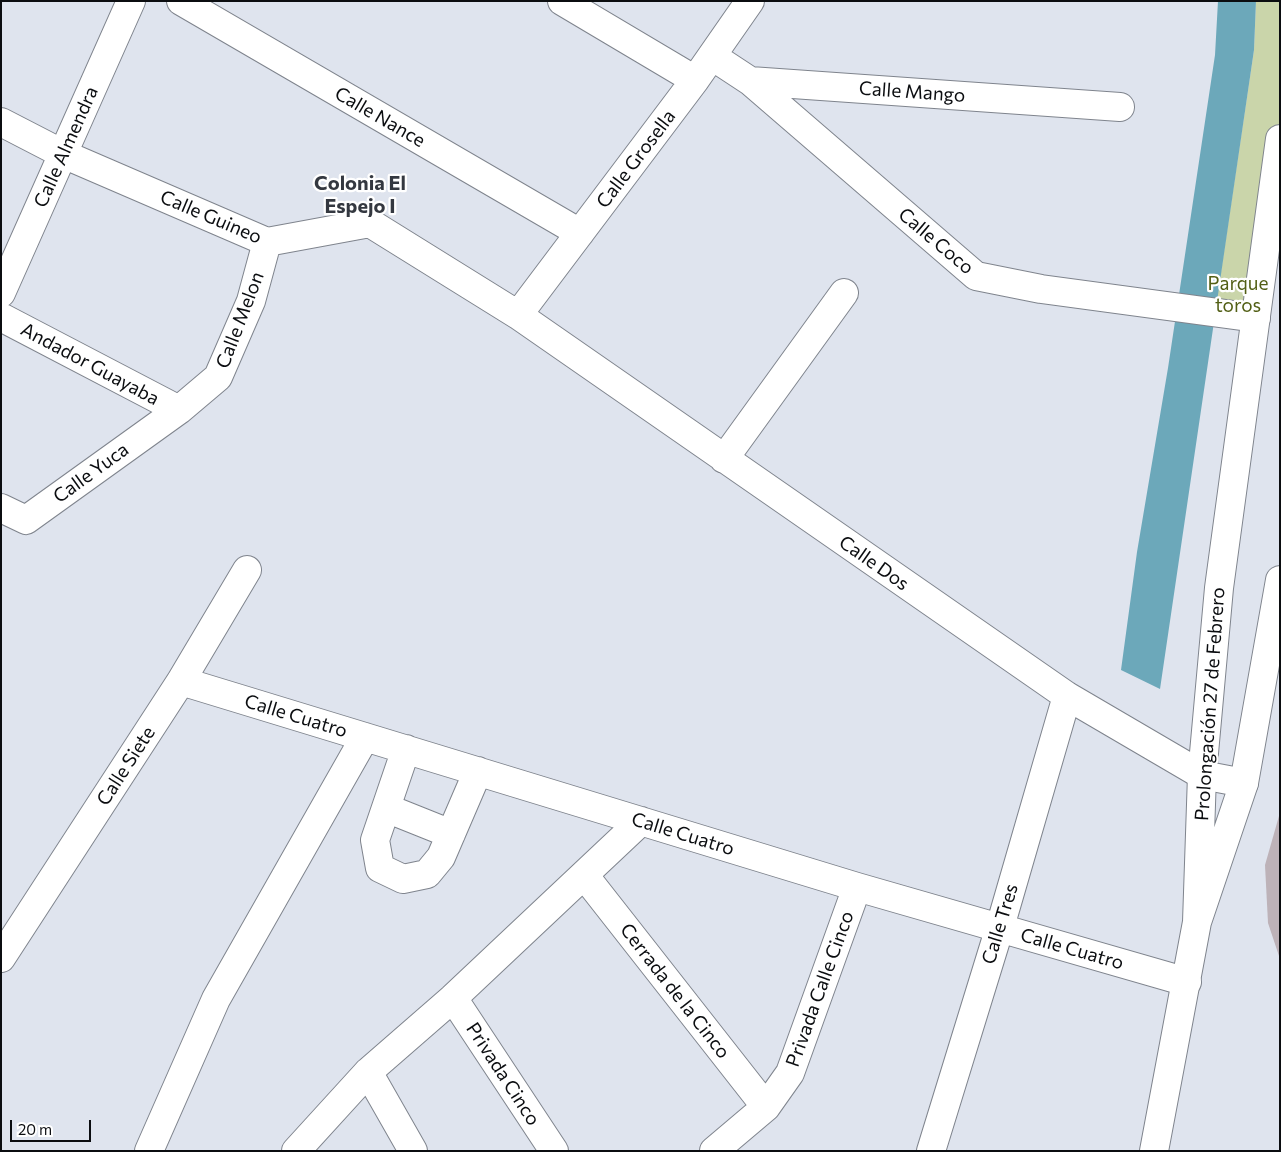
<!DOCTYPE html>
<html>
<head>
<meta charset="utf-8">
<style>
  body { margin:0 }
  #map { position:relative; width:1281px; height:1152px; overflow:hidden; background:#dfe4ee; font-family:Commissioner,sans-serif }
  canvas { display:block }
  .frame { position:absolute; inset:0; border:2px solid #0b0d10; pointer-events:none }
  .scale { position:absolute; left:10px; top:1120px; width:81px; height:22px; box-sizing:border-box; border:2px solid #0b0d10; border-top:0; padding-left:6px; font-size:15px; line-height:18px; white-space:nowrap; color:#0b0d10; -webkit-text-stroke:4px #fff; paint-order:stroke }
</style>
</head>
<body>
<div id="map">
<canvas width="1281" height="1152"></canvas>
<div class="frame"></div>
<div class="scale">20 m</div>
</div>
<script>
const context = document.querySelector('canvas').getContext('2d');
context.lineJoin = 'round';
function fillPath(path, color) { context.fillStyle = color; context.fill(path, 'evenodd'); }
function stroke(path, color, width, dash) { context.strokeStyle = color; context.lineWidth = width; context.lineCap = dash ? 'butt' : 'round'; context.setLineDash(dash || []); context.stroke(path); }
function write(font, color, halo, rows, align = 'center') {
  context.font = font + ' Commissioner,sans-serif'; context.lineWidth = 4.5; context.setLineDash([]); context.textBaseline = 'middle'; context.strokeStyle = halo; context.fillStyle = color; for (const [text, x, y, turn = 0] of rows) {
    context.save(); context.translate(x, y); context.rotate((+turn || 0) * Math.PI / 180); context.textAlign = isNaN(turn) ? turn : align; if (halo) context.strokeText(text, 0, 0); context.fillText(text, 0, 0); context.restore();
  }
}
const green = new Path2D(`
  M1256,1H1280V139L1256,318L1215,312L1254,50Z`);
const water = new Path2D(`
  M1218,1H1256L1254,50L1160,689L1121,670L1137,552L1168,368L1215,55Z`);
const building = new Path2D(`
  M1279,816H1280L1279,956L1268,923L1265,865Z`);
const minor = new Path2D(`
  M181,1L580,233
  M562,1L695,80
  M712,56L750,81L1120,107
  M750,81L976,276L1041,289L1256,318
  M1,122L63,154L267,242L370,223L518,315L1067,696L1202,775L1244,783
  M1,293L131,1
  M518,315L695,80L750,1
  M1,317L179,410
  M724,459L844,293
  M1,508L26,520L179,410L218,377L251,301L267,242
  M181,681L857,887L1187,982
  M406,749L375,840L380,868L403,879L427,874L441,857L478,771
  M386,808L451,834
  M584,875L766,1107
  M1,958L181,681L247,570
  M453,998L554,1151
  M368,1072L413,1151
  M149,1151L216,999L365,737
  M296,1151L368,1072L453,998L641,821
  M714,1151L766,1107L790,1073L857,887
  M931,1151L1000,927L1067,696`);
const major = new Path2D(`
  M1197,922L1202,775L1219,588L1280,139
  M1154,1151L1197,922L1244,783L1280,580`);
const streetNames = [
  ["Calle Mango",912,92,4],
  ["Calle Nance",380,117,30],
  ["Calle Almendra",66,147,-66],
  ["Calle Grosella",636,159,-53],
  ["Calle Guineo",211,217,23],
  ["Calle Coco",936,241,40],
  ["Calle Melon",240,320,-69],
  ["Andador Guayaba",90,364,28],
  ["Calle Yuca",91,473,-36],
  ["Calle Dos",874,563,35],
  ["Prolongación 27 de Febrero",1210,704,-86],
  ["Calle Cuatro",296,716,17],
  ["Calle Siete",126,766,-57],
  ["Calle Cuatro",683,834,17],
  ["Calle Tres",1000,924,-73],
  ["Calle Cuatro",1072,949,16],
  ["Privada Calle Cinco",820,989,-70],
  ["Cerrada de la Cinco",675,991,52],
  ["Privada Cinco",503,1074,57]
];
const parkNames = [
  ["Parque",1238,284],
  ["toros",1238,306]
];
const neighbourhoodNames = [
  ["Colonia El",360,183],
  ["Espejo I",360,206]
];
fillPath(green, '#cad5aa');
fillPath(water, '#6ca8ba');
fillPath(building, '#bdb2b8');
stroke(minor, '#7f848d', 30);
stroke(major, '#7f848d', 30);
stroke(minor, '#fff', 28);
stroke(major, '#fff', 28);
write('19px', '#0b0d10', '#fff', streetNames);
write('19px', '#525f15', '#fff', parkNames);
write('bold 20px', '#343840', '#fff', neighbourhoodNames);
</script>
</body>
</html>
